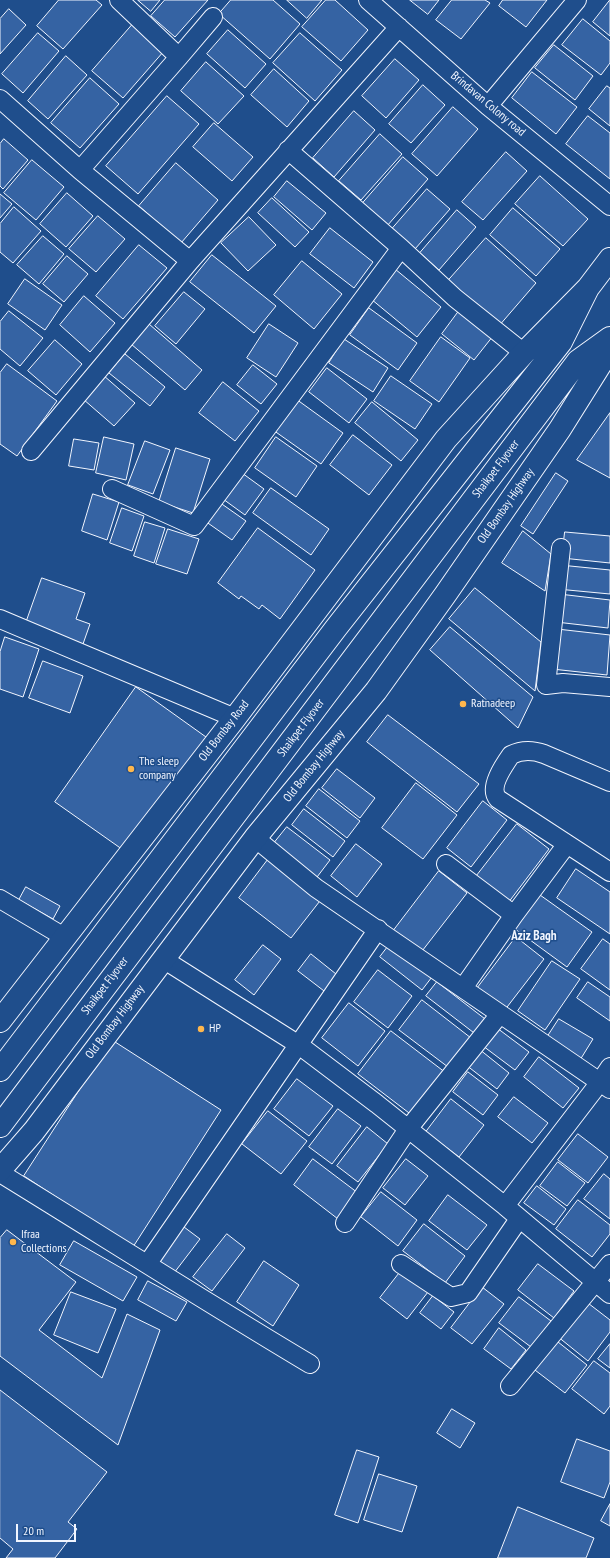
<!DOCTYPE html>
<html>
<head>
<meta charset="utf-8">
<style>
  body { margin:0 }
  #map { position:relative; width:610px; height:1558px; overflow:hidden; background:#1f4e8c; font-family:"PT Sans Narrow",sans-serif }
  canvas { display:block }
  .scale { position:absolute; left:16px; top:1524px; width:60px; height:18px; box-sizing:border-box; border:2px solid #f2f6ff; border-top:0; padding-left:5px; font-size:12px; line-height:14px; white-space:nowrap; color:#f2f6ff; -webkit-text-stroke:3px #1f4e8c; paint-order:stroke }
</style>
</head>
<body>
<div id="map">
<canvas width="610" height="1558"></canvas>
<div class="scale">20 m</div>
</div>
<script>
const context = document.querySelector('canvas').getContext('2d');
context.lineJoin = 'round';
function fillPath(path, color) { context.fillStyle = color; context.fill(path, 'evenodd'); }
function stroke(path, color, width, dash) { context.strokeStyle = color; context.lineWidth = width; context.lineCap = dash ? 'butt' : 'round'; context.setLineDash(dash || []); context.stroke(path); }
function write(font, color, halo, rows, align = 'center') {
  context.font = font + ' "PT Sans Narrow",sans-serif'; context.lineWidth = 3; context.setLineDash([]); context.textBaseline = 'middle'; context.strokeStyle = halo; context.fillStyle = color; for (const [text, x, y, turn = 0] of rows) {
    context.save(); context.translate(x, y); context.rotate((+turn || 0) * Math.PI / 180); context.textAlign = isNaN(turn) ? turn : align; if (halo) context.strokeText(text, 0, 0); context.fillText(text, 0, 0); context.restore();
  }
}
const building = new Path2D(`
  M59,0H96L102,5L63,49L37,26Z
  M138,0H160L151,11Z
  M165,0H208L175,37L151,16Z
  M231,0H273L300,24L270,59L219,14Z
  M287,0H322L307,18Z
  M326,0H335L368,30L341,61L302,27Z
  M410,0H439L428,14Z
  M452,0H485L490,3L461,39L436,20Z
  M503,0H547L526,27L499,6Z
  M610,0V36L593,22Z
  M9,9L26,25L0,54V19Z
  M583,19L610,41V63L601,75L562,45Z
  M133,24L164,51L123,98L92,71Z
  M228,30L266,64L245,88L207,54Z
  M38,33L59,51L23,93L2,74Z
  M300,33L342,70L315,101L273,63Z
  M554,45L593,76L575,100L535,68Z
  M66,56L87,75L48,119L28,101Z
  M395,59L419,80L386,118L362,96Z
  M206,62L244,96L218,124L181,91Z
  M274,69L309,101L287,127L251,95Z
  M532,72L577,107L556,134L512,98Z
  M90,78L119,104L80,148L51,123Z
  M423,85L445,105L411,143L389,124Z
  M607,86L610,88V126L589,109Z
  M167,96L199,124L138,194L106,166Z
  M453,107L478,129L437,176L412,154Z
  M354,111L375,130L334,177L313,158Z
  M588,116L610,133V179L566,144Z
  M214,123L253,157L232,181L193,147Z
  M380,134L402,154L361,200L339,181Z
  M4,139L28,160L3,189L0,186V144Z
  M506,152L527,171L483,220L462,202Z
  M403,157L428,179L387,226L362,204Z
  M32,160L64,187L36,220L4,193Z
  M176,163L218,200L181,243L139,206Z
  M540,176L588,219L563,246L515,204Z
  M287,181L326,213L312,230L274,197Z
  M427,189L450,209L415,249L392,229Z
  M67,193L93,216L66,247L40,224Z
  M0,194L12,204L0,218Z
  M272,198L309,232L295,247L258,213Z
  M14,207L41,231L13,263L0,252V224Z
  M513,208L560,249L536,276L490,235Z
  M457,210L476,227L439,270L420,253Z
  M98,216L125,239L96,272L69,249Z
  M249,217L276,245L248,271L221,243Z
  M330,228L373,262L354,288L310,254Z
  M43,236L64,254L39,284L17,265Z
  M486,238L536,283L498,327L447,282Z
  M139,245L167,268L123,319L96,296Z
  M212,255L276,306L254,333L190,282Z
  M67,256L88,274L64,302L43,284Z
  M302,261L342,294L314,329L274,295Z
  M395,269L441,307L417,337L371,299Z
  M25,279L62,305L45,330L8,304Z
  M184,292L205,309L176,344L155,326Z
  M84,296L115,323L90,352L60,325Z
  M369,308L417,343L398,370L350,335Z
  M9,311L43,338L20,366L0,349V322Z
  M459,311L493,336L474,360L442,334Z
  M149,324L202,370L185,390L131,344Z
  M269,324L298,343L276,377L247,358Z
  M441,337L470,358L439,402L410,381Z
  M344,339L388,368L373,392L329,363Z
  M55,340L82,364L56,395L28,371Z
  M125,354L165,387L150,406L109,373Z
  M7,364L57,401L17,456L0,444V373Z
  M253,365L277,384L261,404L237,385Z
  M327,368L367,399L349,423L309,392Z
  M103,375L135,403L114,426L83,399Z
  M391,376L432,404L415,429L374,401Z
  M223,382L259,411L235,441L199,413Z
  M296,399L343,433L321,464L273,430Z
  M372,402L418,440L401,461L355,423Z
  M610,413V478L577,460Z
  M353,435L392,465L369,495L330,465Z
  M104,437L134,444L126,480L96,473Z
  M276,437L317,466L296,497L255,468Z
  M74,439L99,443L94,470L69,466Z
  M145,441L170,450L153,494L128,485Z
  M176,448L210,459L193,513L159,502Z
  M242,473L264,489L245,515L223,499Z
  M556,473L568,481L533,534L521,526Z
  M271,488L329,529L311,555L253,513Z
  M93,494L119,502L107,540L82,531Z
  M219,502L246,521L232,540L205,521Z
  M122,508L144,516L132,551L110,543Z
  M145,522L165,528L154,563L134,556Z
  M258,528L315,570L280,619L262,605L259,609L241,596L239,599L218,583Z
  M168,529L199,539L187,574L156,564Z
  M523,531L551,554L545,591L502,563Z
  M565,532L610,536V563L562,558Z
  M560,565L610,570V594L557,589Z
  M42,578L85,593L76,619L90,624L83,644L26,623Z
  M475,588L541,642L535,691L449,619Z
  M559,594L610,600L608,628L556,622Z
  M450,627L533,697L518,728L430,650Z
  M557,629L610,635L607,675L552,669Z
  M5,637L39,649L23,697L0,689V652Z
  M43,661L83,676L70,713L29,698Z
  M136,687L206,737L126,852L55,802Z
  M388,715L479,784L457,812L367,742Z
  M337,769L375,798L360,818L322,788Z
  M416,783L457,815L423,859L382,828Z
  M319,789L360,821L347,838L306,806Z
  M483,801L507,820L471,867L447,848Z
  M304,809L345,841L333,857L292,825Z
  M517,824L549,849L508,903L475,878Z
  M287,827L330,860L314,881L271,847Z
  M356,844L382,864L357,897L331,876Z
  M270,857L323,897L291,938L239,898Z
  M576,869L610,892V934L557,898Z
  M439,871L467,893L419,955L391,934Z
  M26,887L60,906L53,919L19,900Z
  M540,895L592,932L567,967L515,929Z
  M516,937L544,959L504,1011L476,990Z
  M603,939L610,944V990L581,969Z
  M393,940L435,973L422,990L380,957Z
  M263,945L281,959L254,995L235,980Z
  M311,954L341,978L328,994L298,971Z
  M552,961L580,979L545,1030L518,1011Z
  M378,970L412,996L388,1028L354,1002Z
  M437,982L489,1022L478,1036L426,996Z
  M588,982L610,997V1021L577,998Z
  M422,1000L471,1038L448,1067L399,1030Z
  M349,1003L385,1031L358,1066L322,1038Z
  M559,1019L593,1039L580,1060L546,1039Z
  M497,1028L529,1052L515,1070L483,1046Z
  M391,1031L446,1073L413,1116L358,1074Z
  M112,1040L221,1110L133,1247L24,1176Z
  M479,1049L509,1073L497,1089L466,1065Z
  M539,1057L579,1088L563,1108L524,1077Z
  M468,1072L498,1095L483,1115L453,1092Z
  M297,1079L333,1106L309,1136L274,1109Z
  M514,1097L548,1123L532,1143L498,1117Z
  M451,1099L484,1125L459,1157L426,1132Z
  M338,1109L361,1126L332,1164L309,1147Z
  M268,1111L307,1141L281,1174L242,1144Z
  M367,1127L388,1144L358,1182L337,1166Z
  M578,1134L608,1157L588,1183L558,1160Z
  M313,1159L358,1193L338,1219L294,1185Z
  M406,1159L428,1176L405,1205L383,1188Z
  M558,1162L585,1183L567,1206L540,1186Z
  M604,1174L610,1179V1219L584,1199Z
  M537,1186L566,1209L554,1225L524,1203Z
  M381,1192L417,1220L398,1246L361,1217Z
  M448,1195L487,1225L467,1250L429,1221Z
  M578,1200L610,1225V1234L592,1257L556,1229Z
  M180,1224L200,1239L174,1273L155,1257Z
  M424,1224L465,1256L445,1283L403,1251Z
  M7,1230L76,1282L39,1330L102,1378L127,1314L160,1330L118,1445L0,1356V1238Z
  M227,1234L245,1248L212,1291L193,1277Z
  M74,1241L137,1277L123,1301L60,1265Z
  M264,1261L299,1285L273,1326L237,1302Z
  M538,1264L574,1291L554,1318L518,1290Z
  M401,1271L428,1292L407,1319L380,1298Z
  M148,1281L187,1302L176,1321L138,1300Z
  M482,1287L504,1304L472,1344L451,1328Z
  M71,1292L116,1309L98,1353L54,1335Z
  M433,1296L454,1312L441,1329L420,1313Z
  M519,1297L551,1321L531,1347L499,1323Z
  M584,1300L610,1320V1332L588,1361L557,1336Z
  M499,1328L526,1350L511,1369L484,1349Z
  M553,1338L587,1365L565,1393L531,1367Z
  M610,1344V1368L598,1359Z
  M594,1361L610,1373V1406L604,1414L572,1389Z
  M0,1390L107,1472L68,1522L77,1529L55,1558H6L13,1549L0,1538Z
  M452,1409L475,1423L460,1448L437,1433Z
  M577,1439L610,1451V1482L604,1498L561,1482Z
  M357,1450L379,1457L358,1523L335,1515Z
  M379,1474L417,1486L402,1532L364,1520Z
  M610,1504V1526L601,1521Z
  M518,1507L594,1538L586,1558H498Z`);
const minor = new Path2D(`
  M119,0L179,57
  M368,0L488,106L610,206
  M0,99L80,170L190,261
  M488,106L577,0
  M288,150L401,248L455,298L524,353
  M80,170L179,57L213,17
  M31,451L190,261L399,27
  M112,489L194,526L401,248
  M561,548L546,685L563,683L610,687
  M0,619L235,718
  M610,782L544,754C533,750 521,750 511,755C504,765 488,788 498,799L610,872
  M255,838L316,888L610,1089
  M446,864L514,915
  M0,899L66,938
  M163,959L299,1045L377,1104L505,1206L610,1294
  M463,988L514,915L567,844
  M0,1173C104,1237 206,1302 310,1364
  M505,1206L600,1082L610,1067
  M345,1223L408,1129L500,1014
  M148,1263L378,929
  M401,1264L451,1297L468,1293L519,1219
  M510,1386L610,1264`);
const primary = new Path2D(`
  M0,1021L235,718L446,439L524,353L588,288L610,259
  M0,1070L336,628L561,342L588,288
  M0,1126L578,361L610,338
  M0,1170L34,1131L255,838L376,691L445,595L560,429L610,349`);
const markers = [
  [463,704,4,"#ffb74d"],
  [131,769,4,"#ffb74d"],
  [201,1029,4,"#ffb74d"],
  [13,1242,4,"#ffb74d"]
];
const streetNames = [
  ["Brindavan Colony road",488,104,40],
  ["Shaikpet Flyover",496,469,-53],
  ["Old Bombay Highway",506,506,-55],
  ["Shaikpet Flyover",301,728,-53],
  ["Old Bombay Road",224,731,-52],
  ["Old Bombay Highway",314,766,-51],
  ["Shaikpet Flyover",105,986,-53],
  ["Old Bombay Highway",115,1022,-53]
];
const poiNames = [
  ["Ratnadeep",471,704],
  ["The sleep",139,762],
  ["company",139,776],
  ["HP",209,1029],
  ["Ifraa",21,1235],
  ["Collections",21,1249]
];
const neighbourhoodNames = [
  ["Aziz Bagh",534,936]
];
fillPath(building, '#3563a3');
stroke(building, '#f2f6ff', 1);
stroke(minor, '#f2f6ff', 20);
stroke(primary, '#f2f6ff', 24);
stroke(minor, '#1f4e8c', 18);
stroke(primary, '#1f4e8c', 22);
for (const [x, y, r, color] of markers) { const dot = new Path2D(); dot.arc(x, y, r, 0, 2 * Math.PI); context.fillStyle = color; context.fill(dot); stroke(dot, '#1f4e8c', 1.5); }
write('12px', '#f2f6ff', '#1f4e8c', streetNames);
write('12px', '#f2f6ff', '#1f4e8c', poiNames, 'left');
write('bold 13px', '#f2f6ff', '#1f4e8c', neighbourhoodNames);
</script>
</body>
</html>
